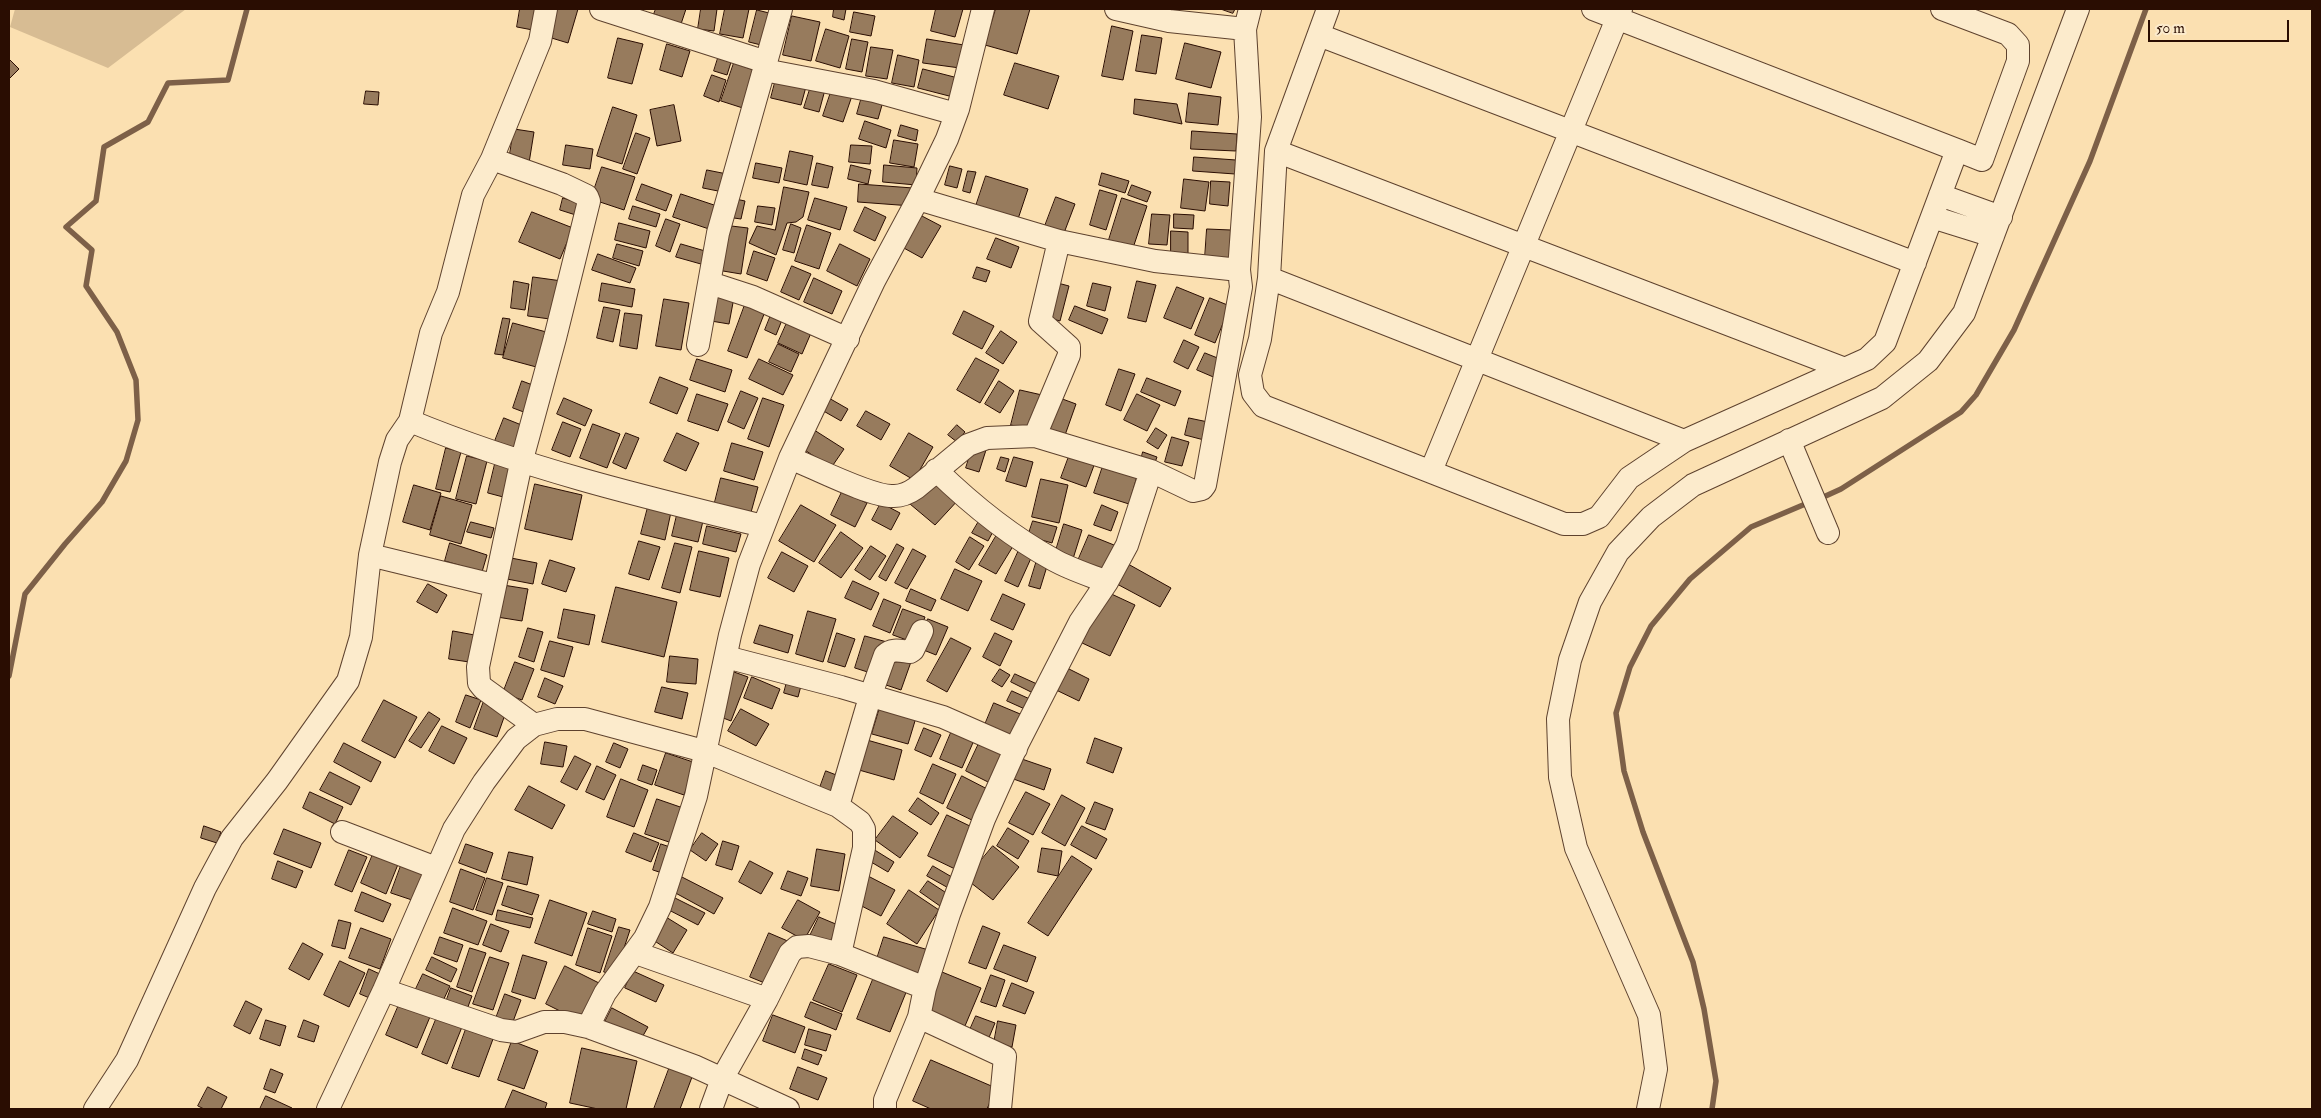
<!DOCTYPE html>
<html>
<head>
<meta charset="utf-8">
<style>
  body { margin:0 }
  #map { position:relative; width:2321px; height:1118px; overflow:hidden; background:#fbe0b1; font-family:"IM FELL Double Pica",serif }
  canvas { display:block }
  .frame { position:absolute; inset:0; border:10px solid #2a0d02; pointer-events:none }
  .scale { position:absolute; left:2148px; top:20px; width:141px; height:22px; box-sizing:border-box; border:2px solid #2a0d02; border-top:0; padding-left:6px; font-size:15px; line-height:18px; white-space:nowrap; color:#2a0d02; -webkit-text-stroke:4px #fcebcc; paint-order:stroke }
</style>
</head>
<body>
<div id="map">
<canvas width="2321" height="1118"></canvas>
<div class="frame"></div>
<div class="scale">50 m</div>
</div>
<script>
const context = document.querySelector('canvas').getContext('2d');
context.lineJoin = 'round';
function fillPath(path, color) { context.fillStyle = color; context.fill(path, 'evenodd'); }
function stroke(path, color, width, dash) { context.strokeStyle = color; context.lineWidth = width; context.lineCap = dash ? 'butt' : 'round'; context.setLineDash(dash || []); context.stroke(path); }
const green = new Path2D(`
  M15,9H186L108,68L10,27Z`);
const stream = new Path2D(`
  M1819,499L1841,489L1961,412L1976,395L2014,330L2090,161L2146,9
  M9,676L25,594L65,544L102,502L126,461L138,420L136,380L117,332L86,286L92,250L66,227L96,201L104,147L148,122L168,83L228,80L247,9
  M1712,1109L1716,1081L1704,1009L1693,962L1643,832L1624,771L1616,713L1630,667L1651,626L1690,579L1751,527L1810,502`);
const building = new Path2D(`
  M520,9H542L538,31L517,27Z
  M553,9H578L568,43L545,36Z
  M656,9H686L681,24L654,14Z
  M701,9H717L714,31L698,29Z
  M725,9H749L743,38L720,34Z
  M834,9H846L844,20L833,17Z
  M936,9H963L955,37L931,31Z
  M996,9H1030L1017,54L985,45Z
  M1221,9H1235L1233,13Z
  M757,10L777,15L769,47L749,42Z
  M854,12L875,16L871,36L850,32Z
  M792,16L820,22L811,61L783,55Z
  M1112,26L1133,31L1123,80L1102,76Z
  M826,29L849,36L840,68L816,61Z
  M1142,35L1162,38L1156,74L1136,71Z
  M618,38L643,44L632,84L608,78Z
  M852,39L868,42L862,72L846,69Z
  M927,39L964,45L960,68L923,63Z
  M1185,43L1221,52L1211,88L1176,79Z
  M667,44L690,51L682,77L660,70Z
  M871,47L893,50L887,79L866,76Z
  M719,55L732,59L727,75L714,71Z
  M898,55L919,60L914,87L892,83Z
  M9,59L19,69L9,79Z
  M734,63L762,73L749,110L721,101Z
  M1015,63L1059,76L1048,109L1004,95Z
  M923,69L958,78L953,97L918,88Z
  M712,75L726,80L719,102L704,96Z
  M777,75L807,83L801,105L771,98Z
  M812,83L826,86L819,112L804,108Z
  M833,86L853,93L843,122L823,116Z
  M366,91L379,92L378,105L364,104Z
  M863,93L884,98L878,119L857,114Z
  M1189,93L1221,97L1218,125L1186,122Z
  M1135,99L1177,104L1182,124L1134,114Z
  M674,105L681,141L657,146L650,110Z
  M613,107L637,115L622,164L597,156Z
  M865,121L891,130L886,148L859,139Z
  M901,125L918,130L916,141L898,136Z
  M514,129L534,132L529,163L509,160Z
  M1192,131L1237,134L1236,151L1191,149Z
  M636,133L650,138L637,174L623,169Z
  M894,140L918,144L914,167L890,163Z
  M566,145L593,149L590,169L563,165Z
  M851,145L872,146L870,164L849,162Z
  M790,151L813,156L807,185L784,180Z
  M1194,157L1236,160L1235,174L1193,171Z
  M756,163L782,168L779,183L753,178Z
  M817,163L833,167L828,188L812,185Z
  M851,165L871,170L868,184L848,179Z
  M884,165L917,168L916,185L883,182Z
  M950,166L962,169L957,188L945,185Z
  M602,167L635,177L624,210L591,199Z
  M707,170L727,174L723,192L703,188Z
  M968,171L976,172L970,193L963,191Z
  M1102,173L1129,181L1125,193L1099,185Z
  M986,176L1028,189L1017,222L975,209Z
  M1184,179L1209,182L1205,211L1181,208Z
  M1211,181L1230,182L1228,206L1210,204Z
  M642,184L672,195L666,211L636,200Z
  M859,184L913,188L912,206L858,202Z
  M1132,185L1151,192L1147,202L1128,195Z
  M784,187L809,192L803,217L796,222L787,223L776,255L749,243L757,226L775,230Z
  M1100,190L1117,195L1106,230L1090,225Z
  M681,194L717,206L709,229L673,217Z
  M1056,197L1075,204L1064,233L1045,226Z
  M563,198L586,205L582,217L560,210Z
  M731,198L745,201L741,219L727,217Z
  M815,198L847,207L840,230L808,220Z
  M1122,198L1147,206L1132,251L1108,243Z
  M633,206L660,214L656,227L629,219Z
  M758,206L775,208L772,225L755,222Z
  M865,207L886,217L875,241L854,231Z
  M532,212L573,228L560,259L519,242Z
  M1152,214L1170,215L1167,245L1149,244Z
  M1174,214L1194,215L1193,229L1174,228Z
  M920,215L941,226L922,258L902,247Z
  M666,219L680,224L670,252L656,246Z
  M619,223L650,231L646,248L615,240Z
  M791,224L801,228L794,253L783,250Z
  M723,225L748,228L741,274L717,270Z
  M807,225L831,233L819,269L795,261Z
  M1207,229L1231,230L1229,260L1205,258Z
  M1171,231L1188,232V254H1171Z
  M996,238L1019,247L1011,268L987,259Z
  M617,244L643,251L639,266L613,258Z
  M681,244L712,253L708,266L676,257Z
  M840,244L870,259L857,286L827,271Z
  M754,251L775,258L767,281L747,274Z
  M598,254L636,268L630,283L592,270Z
  M792,266L811,274L799,300L781,292Z
  M977,267L990,271L986,282L973,278Z
  M533,277L562,281L557,320L528,316Z
  M814,278L842,291L832,314L804,302Z
  M514,281L529,284L525,310L511,308Z
  M1050,281L1069,286L1060,321L1042,316Z
  M1137,281L1156,285L1146,322L1128,318Z
  M602,283L635,289L632,307L599,301Z
  M1093,283L1111,287L1105,311L1087,306Z
  M711,287L735,292L729,324L705,320Z
  M1177,287L1204,298L1191,329L1164,318Z
  M1210,298L1230,306L1215,343L1195,335Z
  M664,299L689,303L681,350L656,346Z
  M746,302L766,309L747,358L728,351Z
  M1075,306L1108,319L1102,334L1069,320Z
  M604,307L620,310L613,342L597,338Z
  M773,310L784,315L776,335L765,330Z
  M964,311L994,326L982,349L953,334Z
  M625,313L642,315L637,349L620,346Z
  M790,316L814,326L802,354L778,343Z
  M503,318L510,319L503,355L495,354Z
  M513,323L550,333L540,368L503,358Z
  M1001,331L1017,342L1003,364L986,353Z
  M1184,340L1199,347L1188,369L1174,362Z
  M778,344L799,354L791,372L769,362Z
  M1205,353L1225,361L1218,379L1197,370Z
  M976,358L999,370L980,403L957,390Z
  M697,359L732,370L725,392L690,380Z
  M759,359L793,375L783,395L749,379Z
  M1119,369L1135,374L1121,411L1106,405Z
  M660,377L688,388L677,414L650,403Z
  M1147,378L1181,391L1175,406L1141,392Z
  M522,381L538,387L529,414L513,408Z
  M999,381L1014,391L1000,413L985,404Z
  M1020,390L1042,395L1033,430L1011,425Z
  M741,391L758,398L744,429L728,422Z
  M697,394L728,404L718,431L688,421Z
  M1137,394L1160,405L1147,431L1124,420Z
  M827,397L848,409L841,421L820,409Z
  M1057,397L1076,404L1064,438L1044,431Z
  M564,398L592,410L585,426L557,414Z
  M763,398L784,405L769,447L748,439Z
  M866,411L890,424L881,440L857,426Z
  M504,418L524,426L514,448L495,441Z
  M1189,418L1208,422L1204,440L1185,435Z
  M563,422L581,429L570,457L552,450Z
  M593,424L620,434L607,468L580,458Z
  M957,425L965,432L957,442L948,435Z
  M811,428L844,449L831,468L799,446Z
  M1156,428L1167,435L1158,449L1147,442Z
  M626,433L639,438L626,469L613,463Z
  M677,433L699,443L686,471L664,461Z
  M909,433L933,447L914,480L890,466Z
  M1172,437L1189,442L1182,466L1165,462Z
  M732,443L763,452L754,480L724,471Z
  M973,446L986,450L979,472L966,468Z
  M446,448L461,452L450,492L436,489Z
  M1071,451L1096,460L1086,487L1061,478Z
  M1143,452L1157,457L1154,465L1141,460Z
  M467,456L487,461L476,504L456,499Z
  M1001,457L1009,459L1005,472L997,469Z
  M1014,457L1033,462L1026,487L1006,481Z
  M1104,463L1138,473L1129,504L1094,493Z
  M495,464L514,469L507,498L488,493Z
  M935,476L960,498L935,525L910,504Z
  M721,478L758,487L750,516L714,506Z
  M1041,479L1068,485L1059,523L1032,517Z
  M535,484L582,495L572,540L525,529Z
  M414,485L441,493L430,530L403,522Z
  M842,492L867,503L855,527L831,515Z
  M441,496L472,505L461,544L430,535Z
  M881,503L900,513L891,530L872,520Z
  M801,505L836,525L814,562L779,541Z
  M1102,505L1118,512L1111,531L1094,525Z
  M648,507L671,512L665,540L641,534Z
  M677,515L703,521L698,542L672,536Z
  M982,516L997,524L988,541L972,533Z
  M1033,521L1057,527L1052,543L1028,536Z
  M471,522L494,528L491,538L467,532Z
  M1064,524L1082,530L1072,562L1054,557Z
  M707,526L741,534L736,552L703,544Z
  M841,532L863,548L841,578L819,563Z
  M998,533L1015,543L996,574L979,565Z
  M1089,535L1119,547L1107,575L1077,563Z
  M970,537L984,546L969,570L956,562Z
  M639,541L660,547L649,580L629,574Z
  M450,543L487,555L482,572L445,561Z
  M675,543L692,547L680,593L662,588Z
  M897,544L904,548L886,581L879,577Z
  M871,546L886,556L870,580L855,570Z
  M913,549L926,556L907,589L895,583Z
  M1019,550L1032,556L1018,587L1005,581Z
  M699,551L729,558L720,597L690,590Z
  M782,552L808,566L794,592L768,578Z
  M511,558L537,563L533,584L507,579Z
  M550,560L575,568L566,592L542,584Z
  M1037,560L1048,563L1040,589L1029,586Z
  M1128,564L1171,588L1160,607L1117,584Z
  M955,569L982,581L968,611L941,599Z
  M853,581L879,593L871,610L845,598Z
  M428,584L447,595L437,613L417,602Z
  M503,585L528,589L522,621L497,617Z
  M616,587L677,602L664,657L602,642Z
  M911,589L936,600L931,611L906,601Z
  M1105,591L1135,605L1110,656L1080,642Z
  M1003,594L1025,604L1013,630L991,620Z
  M884,599L901,606L890,633L873,626Z
  M564,609L595,615L589,645L558,638Z
  M903,609L925,617L915,643L893,635Z
  M808,611L836,619L823,662L796,654Z
  M928,619L948,627L936,655L916,647Z
  M760,625L793,635L788,653L754,643Z
  M528,628L543,632L534,662L519,657Z
  M453,631L480,636L476,663L449,659Z
  M837,633L855,639L845,667L828,662Z
  M995,633L1012,641L1000,666L983,657Z
  M865,636L887,642L877,675L855,668Z
  M951,638L971,648L947,692L927,681Z
  M550,641L573,647L564,677L541,670Z
  M891,652L912,659L901,690L880,683Z
  M670,656L698,659L696,684L667,682Z
  M515,662L534,669L522,700L503,693Z
  M1063,666L1089,679L1079,701L1052,688Z
  M1000,669L1010,675L1002,687L992,681Z
  M734,672L748,677L731,721L718,716Z
  M1015,674L1037,684L1033,693L1011,682Z
  M752,677L780,689L772,709L744,698Z
  M545,678L563,686L555,704L538,697Z
  M788,678L802,682L798,697L784,693Z
  M662,687L688,693L682,719L655,712Z
  M1012,691L1032,700L1027,710L1007,701Z
  M466,695L481,700L470,728L456,722Z
  M384,700L417,717L395,758L362,741Z
  M484,701L507,709L497,737L474,729Z
  M882,701L918,711L908,744L872,734Z
  M994,703L1025,716L1015,740L984,727Z
  M741,709L769,724L756,746L728,731Z
  M429,712L440,719L421,748L409,741Z
  M442,726L467,738L454,764L429,751Z
  M924,728L941,735L931,757L915,750Z
  M953,728L975,738L962,768L940,759Z
  M1095,738L1122,748L1113,773L1087,763Z
  M981,739L1007,751L992,784L966,771Z
  M867,740L902,750L894,780L859,770Z
  M545,742L567,746L563,767L541,764Z
  M344,743L381,762L371,782L334,762Z
  M614,743L628,749L620,768L606,762Z
  M666,753L696,763L684,795L655,785Z
  M575,756L591,764L577,790L561,782Z
  M1016,757L1051,769L1044,790L1008,777Z
  M933,764L956,774L943,804L920,793Z
  M643,765L657,770L652,785L638,780Z
  M597,766L616,775L604,800L586,792Z
  M826,771L844,778L836,799L818,793Z
  M330,772L360,787L351,805L320,790Z
  M962,776L993,792L978,823L947,808Z
  M621,779L648,790L634,827L607,817Z
  M529,786L565,805L552,829L515,810Z
  M310,792L343,807L335,824L303,808Z
  M1026,792L1050,804L1033,835L1009,823Z
  M1062,795L1085,808L1065,846L1042,833Z
  M918,798L939,813L931,825L909,811Z
  M657,799L686,809L675,844L645,834Z
  M1095,802L1113,809L1105,830L1086,823Z
  M947,815L974,828L955,869L928,856Z
  M893,816L918,833L900,858L875,840Z
  M204,826L221,832L217,843L201,838Z
  M1082,826L1107,839L1096,859L1071,845Z
  M1008,828L1029,841L1018,859L997,846Z
  M284,829L321,843L311,868L274,854Z
  M634,833L659,843L651,862L626,852Z
  M702,833L718,844L706,861L690,850Z
  M723,841L739,846L732,870L716,865Z
  M466,844L493,853L486,873L459,863Z
  M661,844L673,848L665,874L653,870Z
  M993,846L1019,867L993,900L966,879Z
  M376,847L401,857L386,894L361,883Z
  M1042,848L1062,851L1058,876L1038,872Z
  M817,849L845,854L839,891L811,886Z
  M873,849L894,862L888,872L866,859Z
  M349,850L367,857L352,892L335,885Z
  M509,852L533,857L527,885L502,879Z
  M1072,856L1092,869L1048,936L1028,923Z
  M278,861L303,871L296,888L272,879Z
  M750,861L773,873L761,894L739,882Z
  M402,863L426,872L415,901L391,893Z
  M933,866L957,880L952,890L927,876Z
  M461,869L485,878L473,910L450,902Z
  M788,871L808,878L801,896L781,889Z
  M678,875L723,898L714,914L670,890Z
  M868,876L895,890L881,916L854,902Z
  M487,878L503,883L492,915L476,910Z
  M928,881L948,894L940,906L920,892Z
  M508,886L539,895L532,915L502,905Z
  M909,890L939,910L917,944L887,924Z
  M362,892L391,904L383,922L355,911Z
  M669,895L705,913L698,925L663,907Z
  M550,900L587,913L572,956L535,943Z
  M798,900L820,912L804,940L782,928Z
  M453,908L487,921L478,945L444,933Z
  M498,910L533,918L530,928L496,920Z
  M593,911L616,919L612,932L588,924Z
  M661,914L687,930L673,953L647,936Z
  M819,917L838,925L828,947L809,938Z
  M339,920L351,923L345,949L332,946Z
  M491,924L509,931L501,952L483,945Z
  M983,926L1000,933L986,969L969,963Z
  M619,927L630,930L615,975L604,972Z
  M361,928L391,939L380,969L349,958Z
  M588,928L612,936L600,973L576,965Z
  M769,933L790,942L772,986L750,977Z
  M440,937L463,945L457,962L434,954Z
  M884,937L932,951L924,976L876,962Z
  M303,943L323,954L309,980L289,969Z
  M1004,945L1036,957L1027,982L994,969Z
  M470,948L486,953L472,992L457,987Z
  M523,955L547,962L535,999L512,992Z
  M432,957L457,969L451,982L426,970Z
  M490,957L509,963L493,1010L473,1004Z
  M340,961L365,973L349,1007L324,995Z
  M829,964L857,975L842,1012L813,1000Z
  M565,966L603,985L584,1023L546,1004Z
  M369,969L382,975L372,999L360,994Z
  M633,971L664,985L656,1002L625,988Z
  M942,972L981,988L962,1033L923,1017Z
  M423,974L450,986L442,1003L415,991Z
  M991,975L1005,980L996,1007L981,1002Z
  M874,977L907,990L890,1032L857,1019Z
  M1012,983L1034,992L1025,1014L1003,1006Z
  M451,988L472,996L466,1012L445,1005Z
  M505,994L521,1000L511,1027L495,1021Z
  M401,1000L432,1012L417,1048L386,1035Z
  M246,1001L262,1009L250,1034L234,1026Z
  M811,1002L842,1014L836,1030L805,1017Z
  M612,1008L648,1027L640,1041L605,1022Z
  M773,1015L805,1027L795,1053L763,1041Z
  M976,1016L995,1023L988,1040L969,1032Z
  M437,1017L462,1027L447,1064L422,1054Z
  M266,1020L286,1026L280,1046L260,1039Z
  M304,1020L319,1026L314,1042L298,1037Z
  M998,1021L1016,1025L1012,1047L994,1043Z
  M466,1029L493,1039L479,1077L452,1068Z
  M809,1029L831,1035L826,1051L805,1045Z
  M512,1041L538,1051L524,1089L498,1080Z
  M582,1048L637,1061L626,1109H598L570,1103Z
  M805,1049L822,1055L818,1065L802,1059Z
  M931,1060L996,1088L987,1109H931L913,1101Z
  M672,1061L695,1069L680,1109H654Z
  M798,1067L827,1078L818,1100L790,1089Z
  M271,1069L283,1074L275,1093L264,1089Z
  M208,1087L227,1097L221,1109H204L198,1106Z
  M513,1090L547,1103L545,1109H505Z
  M266,1096L292,1108L291,1109H260Z`);
const street = new Path2D(`
  M546,9L540,41L492,159L473,195L448,292L431,333L410,421C524,468 644,497 763,526
  M601,9L766,62
  M1116,9L1169,21L1245,29
  M1328,9L1276,151L1269,278L1260,339L1250,375L1253,393L1263,406L1564,524H1583L1599,517L1629,478L1684,441L1867,359L1885,342L1957,150L1982,160L2018,61V45L2008,34L1942,9
  M1593,9L1957,150
  M1319,35L1915,263
  M764,70L874,91L956,114
  M1276,151L1845,369
  M492,159L562,184L587,196L589,201L555,338L521,463L478,667L479,683L483,688L534,725
  M1940,195L2001,217
  M918,199L1059,241L1155,261L1239,270
  M1932,217L1993,236
  M1269,278L1684,441
  M710,283L753,297L848,339
  M698,345L718,233L781,9
  M1035,436L1069,355V347L1040,321L1059,241
  M1789,440L1828,533
  M790,458C813,467 873,498 894,496C903,496 909,493 916,488L968,445L987,438L1035,436L1151,471L1193,491L1202,489L1205,485L1241,287L1239,270L1250,117L1245,29L1250,9
  M936,470C971,504 1010,536 1054,560C1070,569 1089,575 1107,582
  M1431,471L1621,9
  M370,555L493,585
  M726,657L841,687L943,717L1016,749
  M838,806L870,697L885,655C892,648 901,651 910,652L913,650L922,631
  M342,832L436,868
  M636,953L767,999
  M384,990L501,1030L516,1032L544,1022H565L588,1027L694,1066L788,1109
  M919,1017L1005,1057L1000,1109
  M588,1027L605,993L645,938L660,907L696,796L730,635L749,564L790,458L874,281L918,199L947,139L958,109L983,9
  M95,1109L127,1060L205,888L232,838L277,781L348,681L361,637L370,555L390,462L397,440L410,421
  M328,1109L384,990L454,829L484,782L516,739L534,725L557,719H585L704,751L838,806L860,822L864,829V848L840,954
  M711,1109L722,1079L767,999L790,953L797,947L809,946L840,954L925,988
  M885,1109V1100L919,1017L925,988L949,914L984,819L1018,743L1080,622L1107,582L1127,545L1151,471
  M1648,1109L1656,1069L1649,1015L1576,848L1560,777L1558,719L1570,660L1590,602L1618,552L1651,517L1693,485L1882,398L1928,361L1964,313L2078,9`);
fillPath(green, '#d7bc93');
stroke(stream, '#7d6048', 5.5);
fillPath(building, '#977b5d');
stroke(building, '#2a0d02', 1);
stroke(street, '#5e422e', 24);
stroke(street, '#fcebcc', 22);
</script>
</body>
</html>
